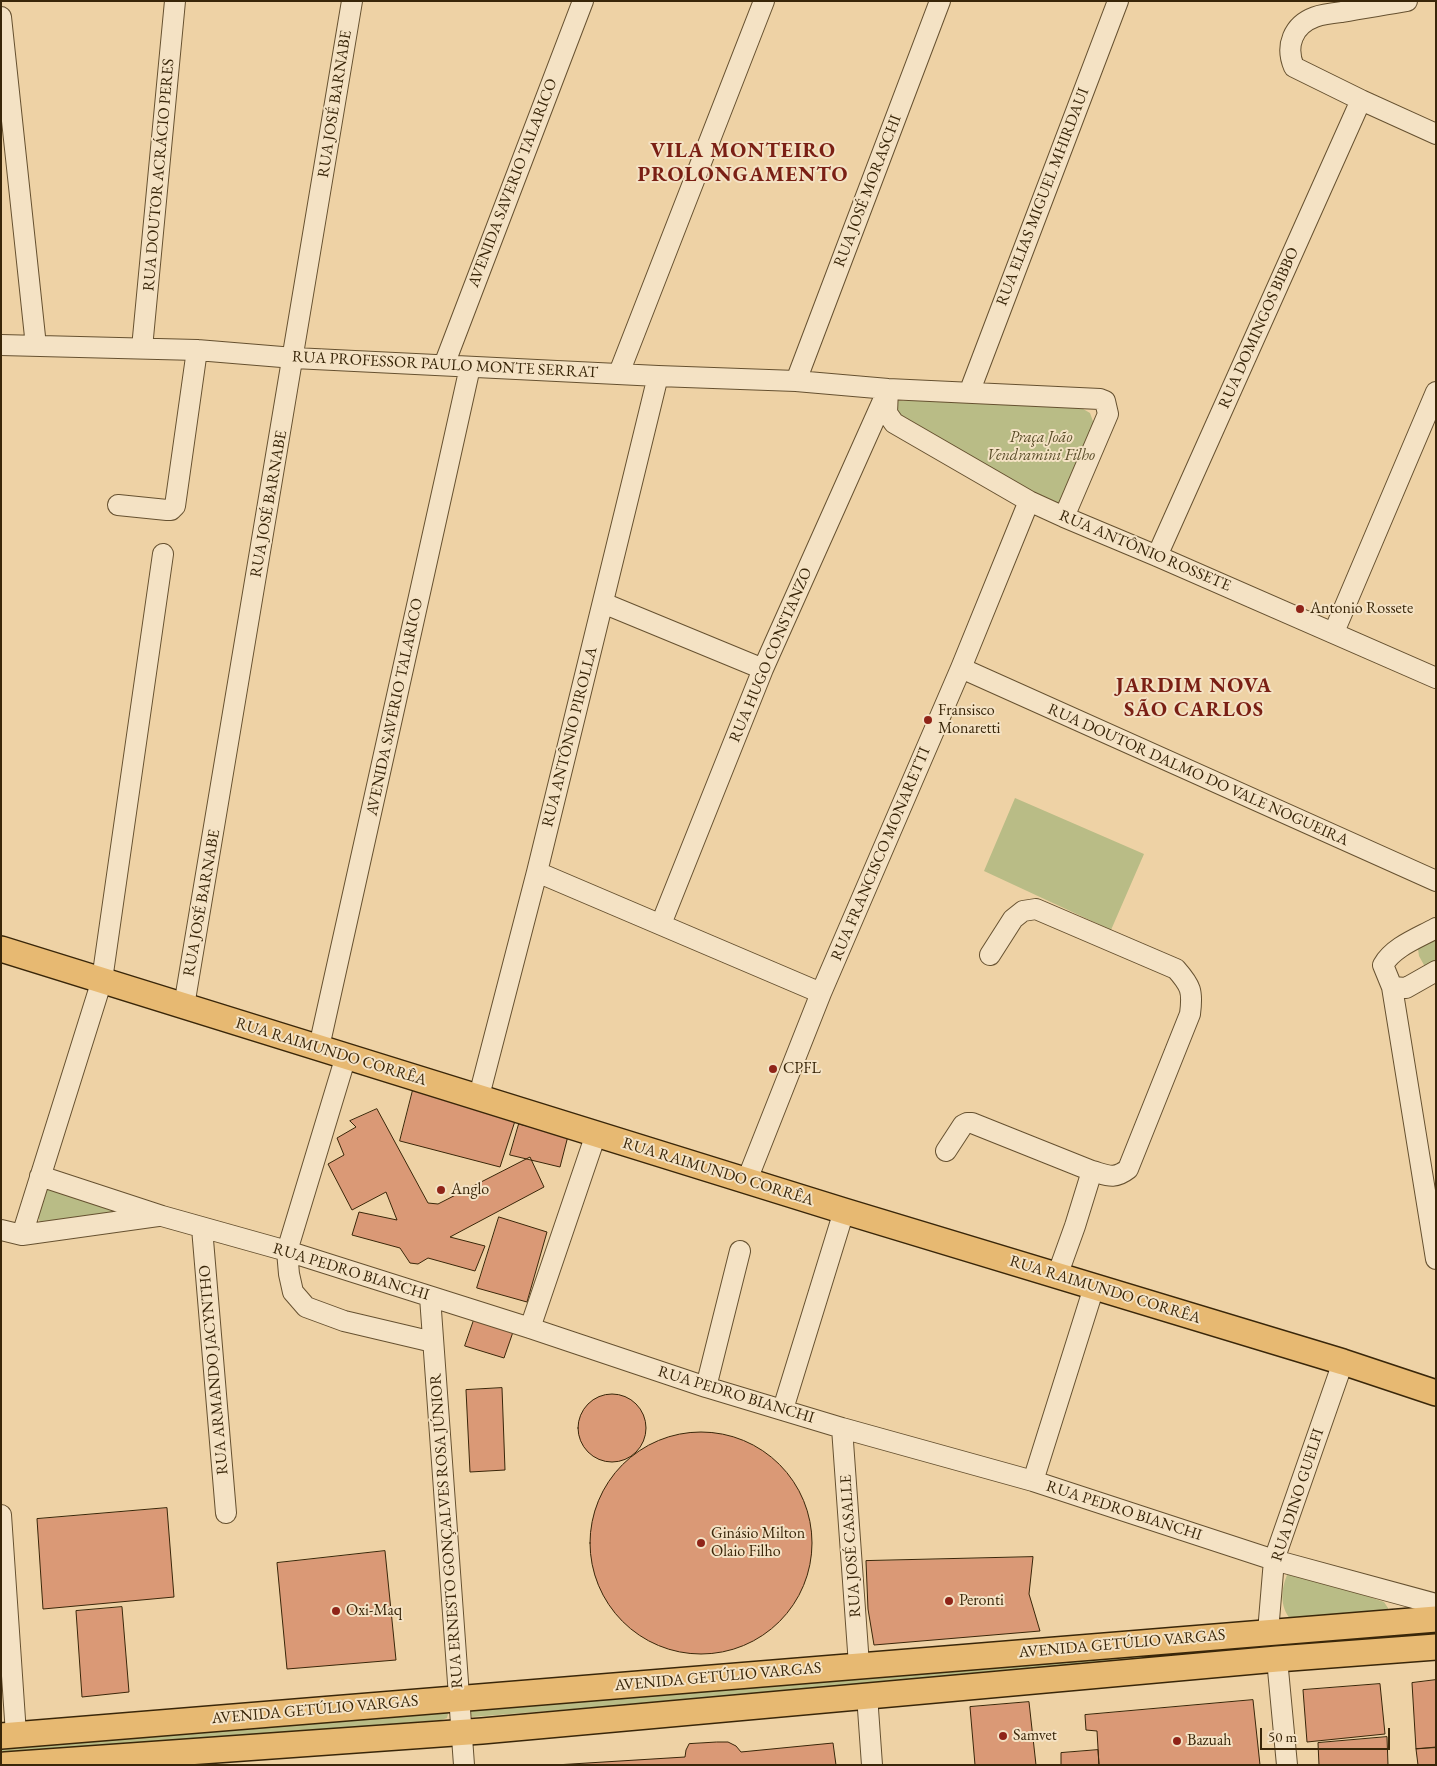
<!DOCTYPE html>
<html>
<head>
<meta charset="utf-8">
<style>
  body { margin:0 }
  #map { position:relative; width:1437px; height:1766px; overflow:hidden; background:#eed2a5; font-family:"EB Garamond",serif }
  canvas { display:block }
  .frame { position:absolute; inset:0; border:2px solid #392609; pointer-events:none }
  .scale { position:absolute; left:1260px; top:1728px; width:130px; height:22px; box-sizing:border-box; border:2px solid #392609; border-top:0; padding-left:6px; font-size:15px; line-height:18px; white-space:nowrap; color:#392609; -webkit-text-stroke:4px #f4e2c4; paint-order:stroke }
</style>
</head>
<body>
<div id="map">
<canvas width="1437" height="1766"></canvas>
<div class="frame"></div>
<div class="scale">50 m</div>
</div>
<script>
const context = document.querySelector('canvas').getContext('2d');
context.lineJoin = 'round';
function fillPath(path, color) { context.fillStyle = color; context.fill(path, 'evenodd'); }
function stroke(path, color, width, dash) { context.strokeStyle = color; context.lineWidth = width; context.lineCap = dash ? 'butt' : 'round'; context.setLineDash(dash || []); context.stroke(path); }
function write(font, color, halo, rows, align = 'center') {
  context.font = font + ' "EB Garamond",serif'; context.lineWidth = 4; context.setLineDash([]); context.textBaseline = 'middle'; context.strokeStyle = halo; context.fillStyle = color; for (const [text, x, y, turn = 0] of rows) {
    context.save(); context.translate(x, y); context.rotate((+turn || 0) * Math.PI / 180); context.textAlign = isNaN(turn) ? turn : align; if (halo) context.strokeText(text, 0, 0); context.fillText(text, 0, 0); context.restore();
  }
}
const green = new Path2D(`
  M950,400L1078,406L1090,413L1095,427L1063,502H1052L1043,499L898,413C895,408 894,405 898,401Z
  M1015,798L1144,854L1111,930L984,871Z
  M1436,938V963L1429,966L1424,965L1419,956L1418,949Z
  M47,1188L113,1210L114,1212L40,1222L37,1215Z
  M1298,1572L1384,1602L1388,1608V1612L1291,1620C1279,1606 1281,1588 1288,1573Z
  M1436,1629V1641L472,1717L468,1713L469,1709Z
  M446,1711L448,1714L447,1718L441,1720L1,1756V1745Z`);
const building = new Path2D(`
  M413,1090L515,1121L500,1167L400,1141Z
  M377,1109L428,1203L438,1204L530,1157L544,1187L450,1237L485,1246L475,1271L428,1258L418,1264L410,1263L400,1248L352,1235L359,1212L397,1220L386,1192L352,1210L328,1164L344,1155L337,1138L356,1127L350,1121Z
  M519,1124L568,1136L560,1167L510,1155Z
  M499,1217L547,1232L527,1302L477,1288Z
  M474,1320L513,1332L504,1358L465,1346Z
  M502,1388L505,1470L470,1472L466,1390Z
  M578 1428a34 34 0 1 1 68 0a34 34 0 1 1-68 0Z
  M590 1543a111 111 0 1 1 222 0a111 111 0 1 1-222 0Z
  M167,1508L174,1597L43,1609L37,1519Z
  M385,1551L396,1660L287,1669L277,1563Z
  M1033,1557L1029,1594L1040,1631L874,1645L868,1609L866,1561Z
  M122,1607L129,1692L82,1697L76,1611Z
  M1436,1680V1747L1416,1749L1412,1683Z
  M1380,1684L1385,1734L1307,1742L1303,1690Z
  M1253,1700L1260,1765H1099L1097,1731L1086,1730L1085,1715Z
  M1029,1702L1036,1765H975L970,1707Z
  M1387,1737L1388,1765H1319L1318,1743Z
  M717,1742H728L736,1746L741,1752L833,1743L836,1765H555L685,1757L686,1750L689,1744Z
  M1436,1748V1765H1418L1416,1749Z
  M1098,1750L1099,1765H1061V1753Z`);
const minor = new Path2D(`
  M1407,1C1385,5 1363,8 1342,12C1333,13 1323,14 1315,17C1293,25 1285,46 1294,67L1361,100L1436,134
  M1,17L36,346
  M1,345L197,350L294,358L658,376L796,381L888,389L1100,399L1105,401L1108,414L1064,517
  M142,348L175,1
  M444,365L583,1
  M619,373L764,1
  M796,381L940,1
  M888,389L887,413L894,423L1029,501L1064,517L1157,556L1436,678
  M969,393L1118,1
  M118,505L167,510H171L175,506L197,350
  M1157,556L1361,100
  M603,603L763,669
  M1334,632L1436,392
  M961,668L1436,881
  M537,872L821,993
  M661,924L763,669L885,396
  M1436,928C1418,938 1393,947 1383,965L1392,987L1436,1259
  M1392,987L1406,988L1436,971
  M184,1006L352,1
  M319,1047L470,367
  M346,1056L287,1251L289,1274L293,1292L306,1307L344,1321L433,1342
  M479,1096L537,872L658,376
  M946,1151L963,1125L967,1123H972L1092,1171C1107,1175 1114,1180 1128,1169L1190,1014C1193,991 1191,986 1176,969L1036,909L1023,911L1013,919L990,955
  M40,1176L162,1216L287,1251L530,1328L706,1387L842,1428L1033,1481L1274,1560L1436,1604
  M747,1180L821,993L961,668L1029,501
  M202,1228L226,1513
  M1,1230L22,1235L158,1216
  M22,1235L102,980L163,554
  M1057,1276L1075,1226L1092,1171
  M430,1297L464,1765
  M530,1328L596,1134
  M706,1387L740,1251
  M783,1409L844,1211
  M842,1428L859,1665
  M1033,1481L1094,1287
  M1,1515L16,1734
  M1268,1632L1274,1560L1343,1362
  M1277,1659L1287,1765
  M867,1695L872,1765`);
const major = new Path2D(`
  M1,949L844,1211L1343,1362L1436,1393
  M1,1736L1436,1619
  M5,1765L482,1731L1277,1659L1436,1647`);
const markers = [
  [1300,609,5,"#8f2418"],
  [928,720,5,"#8f2418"],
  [773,1069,5,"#8f2418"],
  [441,1190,5,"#8f2418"],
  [701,1543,5,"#8f2418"],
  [949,1601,5,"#8f2418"],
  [336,1611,5,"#8f2418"],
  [1003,1736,5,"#8f2418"],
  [1177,1741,5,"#8f2418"]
];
const streetNames = [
  ["RUA JOSÉ BARNABE",335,104,-81],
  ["RUA DOUTOR ACRÁCIO PERES",159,175,-85],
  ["AVENIDA SAVERIO TALARICO",513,183,-69],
  ["RUA JOSÉ MORASCHI",868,191,-69],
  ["RUA ELIAS MIGUEL MHIRDAUI",1043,197,-69],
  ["RUA DOMINGOS BIBBO",1259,328,-66],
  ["RUA PROFESSOR PAULO MONTE SERRAT",445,365,3],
  ["RUA JOSÉ BARNABE",269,504,-80],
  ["RUA ANTÔNIO ROSSETE",1145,551,23],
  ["RUA HUGO CONSTANZO",771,655,-67],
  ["AVENIDA SAVERIO TALARICO",395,707,-78],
  ["RUA ANTÔNIO PIROLLA",570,737,-76],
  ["RUA DOUTOR DALMO DO VALE NOGUEIRA",1198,775,24],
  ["RUA FRANCISCO MONARETTI",881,854,-67],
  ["RUA JOSÉ BARNABE",202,903,-80],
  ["RUA RAIMUNDO CORRÊA",331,1052,17],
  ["RUA RAIMUNDO CORRÊA",718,1172,17],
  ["RUA PEDRO BIANCHI",351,1272,17],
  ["RUA RAIMUNDO CORRÊA",1105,1290,17],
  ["RUA ARMANDO JACYNTHO",214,1370,-95],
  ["RUA PEDRO BIANCHI",736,1395,17],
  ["RUA DINO GUELFI",1298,1495,-72],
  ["RUA PEDRO BIANCHI",1124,1511,18],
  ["RUA ERNESTO GONÇALVES ROSA JÚNIOR",447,1531,-94],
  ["RUA JOSÉ CASALLE",851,1546,-94],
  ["AVENIDA GETÚLIO VARGAS",1122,1644,-5],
  ["AVENIDA GETÚLIO VARGAS",718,1677,-5],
  ["AVENIDA GETÚLIO VARGAS",315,1710,-5]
];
const parkNames = [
  ["Praça João",1041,438],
  ["Vendramini Filho",1041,456]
];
const poiNames = [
  ["Antonio Rossete",1310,609],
  ["Fransisco",938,711],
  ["Monaretti",938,729],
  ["CPFL",783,1069],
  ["Anglo",451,1190],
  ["Ginásio Milton",711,1534],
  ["Olaio Filho",711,1552],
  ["Peronti",959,1601],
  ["Oxi-Maq",346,1611],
  ["Samvet",1013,1736],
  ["Bazuah",1187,1741]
];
const districtNames = [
  ["VILA MONTEIRO",743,151],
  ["PROLONGAMENTO",743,175],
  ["JARDIM NOVA",1194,686],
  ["SÃO CARLOS",1194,710]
];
fillPath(green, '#b9bc86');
fillPath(building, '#da9976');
stroke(building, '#392609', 1);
stroke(minor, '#665130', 22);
stroke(major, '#392609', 28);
stroke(minor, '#f4e2c4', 20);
stroke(major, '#e7b972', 25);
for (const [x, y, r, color] of markers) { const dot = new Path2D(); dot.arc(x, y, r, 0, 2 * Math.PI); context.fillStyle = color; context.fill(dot); stroke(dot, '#f4e2c4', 2); }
write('16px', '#392609', '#f4e2c4', streetNames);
write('italic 16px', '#594c28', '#f4e2c4', parkNames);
write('16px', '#392609', '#f4e2c4', poiNames, 'left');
context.letterSpacing = '1px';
write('bold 21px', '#7a1f14', '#f4e2c4', districtNames);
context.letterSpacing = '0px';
</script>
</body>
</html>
